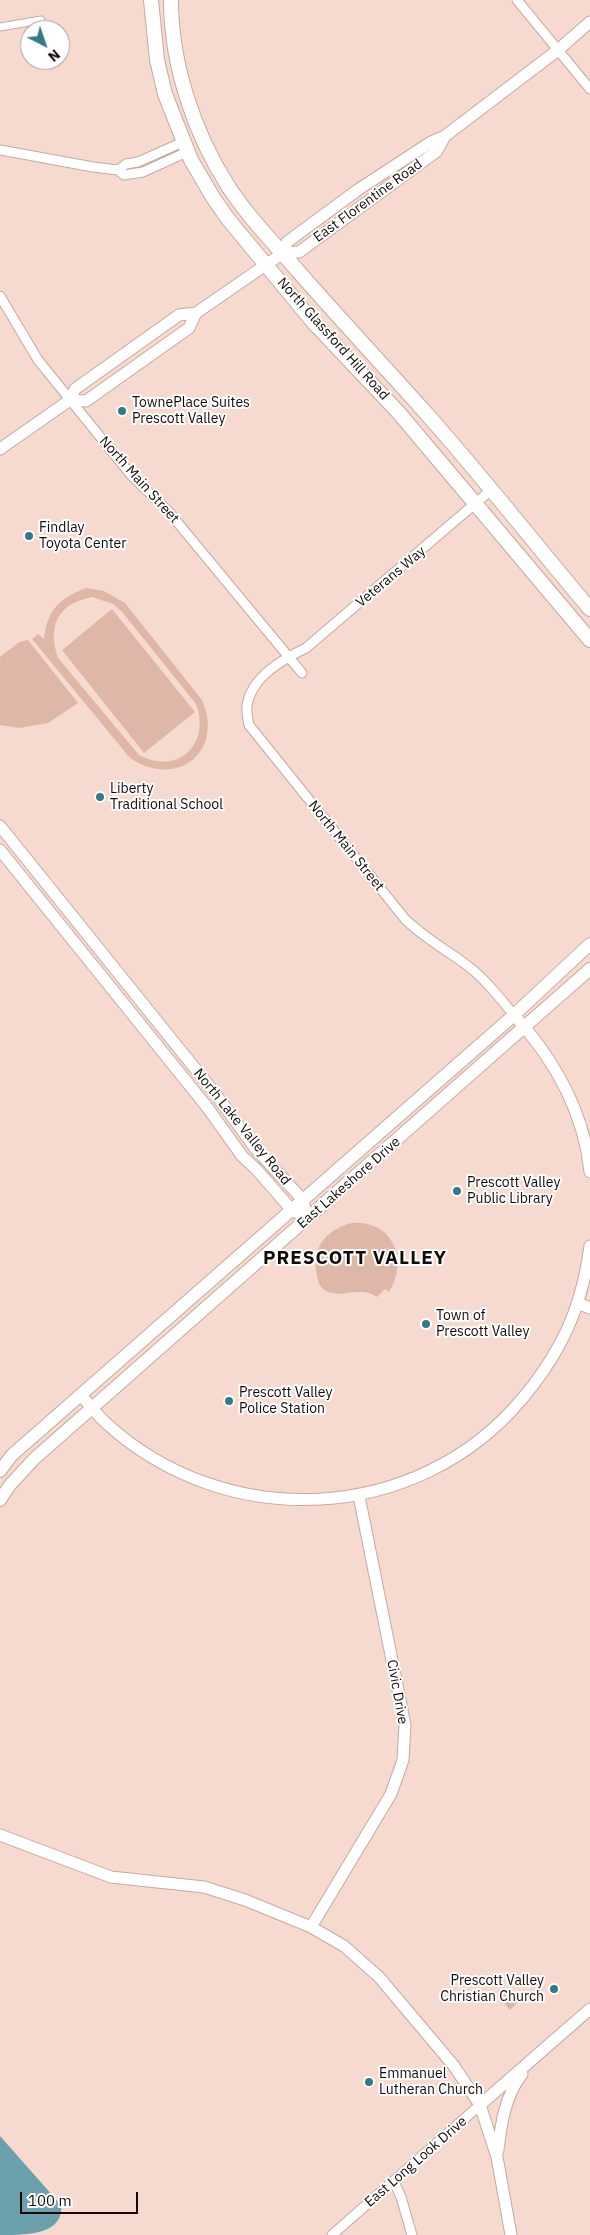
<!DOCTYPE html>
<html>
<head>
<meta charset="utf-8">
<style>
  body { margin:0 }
  #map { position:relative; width:590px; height:2235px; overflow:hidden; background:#f6dad0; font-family:"IBM Plex Sans",sans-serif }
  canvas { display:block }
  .north { position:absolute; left:20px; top:20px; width:50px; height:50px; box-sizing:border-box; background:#fff; border:1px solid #a19d9c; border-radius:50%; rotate:139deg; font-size:14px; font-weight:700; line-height:20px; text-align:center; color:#140b08 }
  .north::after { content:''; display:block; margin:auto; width:18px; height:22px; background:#347987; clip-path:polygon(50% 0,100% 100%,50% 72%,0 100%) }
  .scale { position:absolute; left:20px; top:2192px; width:118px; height:22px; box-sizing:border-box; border:2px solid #140b08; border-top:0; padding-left:6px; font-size:15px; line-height:18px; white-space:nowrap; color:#140b08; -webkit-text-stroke:4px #fff; paint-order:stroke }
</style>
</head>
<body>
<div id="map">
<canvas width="590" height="2235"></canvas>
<div class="north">N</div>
<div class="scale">100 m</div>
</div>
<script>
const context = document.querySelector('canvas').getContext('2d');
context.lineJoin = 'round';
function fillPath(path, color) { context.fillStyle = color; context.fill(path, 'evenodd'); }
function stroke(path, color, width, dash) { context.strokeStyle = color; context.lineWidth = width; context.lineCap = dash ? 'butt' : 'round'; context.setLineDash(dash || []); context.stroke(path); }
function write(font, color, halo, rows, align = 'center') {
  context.font = font + ' "IBM Plex Sans",sans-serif'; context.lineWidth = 4; context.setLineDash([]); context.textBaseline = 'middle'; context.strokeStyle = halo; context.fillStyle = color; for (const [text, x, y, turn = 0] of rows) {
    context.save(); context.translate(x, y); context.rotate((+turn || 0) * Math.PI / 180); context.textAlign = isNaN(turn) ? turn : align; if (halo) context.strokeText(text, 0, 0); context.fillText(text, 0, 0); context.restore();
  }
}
const green = new Path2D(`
  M86,588L104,591L125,603L202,700C225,753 176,789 130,758L32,639L38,634L44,639C47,611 59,598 86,588ZM92,597L113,604L122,612L196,704C211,744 178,776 139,755L58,658C47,625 58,604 92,597Z
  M112,609L195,712L144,753L62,650Z
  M28,640L78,703L48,723L19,728L0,725V657L19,642Z
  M352,1223C393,1220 409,1260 389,1292L385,1289L377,1297C359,1284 338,1302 322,1288C318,1284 317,1276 316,1270C312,1245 330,1228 352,1223Z
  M508,1991L518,2002L510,2010L500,1998Z`);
const water = new Path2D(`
  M0,2136L61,2205C64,2235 26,2235 0,2235Z`);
const pedestrian = new Path2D(`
  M0,27L41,20`);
const minor = new Path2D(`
  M517,0L590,89
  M0,150L93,167L118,170
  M118,170L124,175L143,172L187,152
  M118,170L126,164L138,162L183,142
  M0,296L38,360L131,475L168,511L302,673
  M491,490L306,648C283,659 251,677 247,706C246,712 248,719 249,725L405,919C424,938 447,950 468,966C486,980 500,998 514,1015
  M394,2182L401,2197L412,2235
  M332,2235L480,2105`);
const tertiary = new Path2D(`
  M283,253L299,252L437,151L445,136
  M196,313L283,253L287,242L359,189L431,142L445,136L558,50L590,22
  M0,449L70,400L75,389L179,315L196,313L189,328L86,401L70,400
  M0,826L214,1092L255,1148L303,1200L307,1219
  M0,850L207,1107L242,1156L256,1169L292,1210L299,1214
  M514,1015C554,1059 584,1112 590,1172
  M577,1303L590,1308
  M81,1395C89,1405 97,1415 106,1423C226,1533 417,1524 522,1399C549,1367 572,1328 582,1287C586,1273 588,1260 590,1246
  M0,1835L111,1877L204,1887L245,1900L311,1927L344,1946L379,1977L454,2066L480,2105L497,2157L511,2235
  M311,1927L391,1794L403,1760L405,1725L359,1496
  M480,2105L590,2009
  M498,2150C501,2124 505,2096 522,2074`);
const secondary = new Path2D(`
  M0,1471L12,1455L514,1015L590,944
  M0,1500L10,1485L34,1459L590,969`);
const primary = new Path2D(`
  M151,0L157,60L165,94L191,160L214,199L228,219L314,323L399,413L590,640
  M171,0C171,64 194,133 228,186C248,217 274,243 298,271C340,319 383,365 425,412C482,476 535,544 590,609`);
const markers = [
  [122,411,5,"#347987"],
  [29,536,5,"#347987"],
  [100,797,5,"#347987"],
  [457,1191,5,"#347987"],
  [426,1324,5,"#347987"],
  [229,1401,5,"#347987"],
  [554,1989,5,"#347987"],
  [369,2082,5,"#347987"]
];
const streetNames = [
  ["East Florentine Road",368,201,-36],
  ["North Glassford Hill Road",333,339,48],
  ["North Main Street",139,480,48],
  ["Veterans Way",391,577,-40],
  ["North Main Street",346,846,51],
  ["North Lake Valley Road",242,1127,51],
  ["East Lakeshore Drive",349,1183,-41],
  ["Civic Drive",397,1692,80],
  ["East Long Look Drive",416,2162,-41]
];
const poiNames = [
  ["TownePlace Suites",132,403],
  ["Prescott Valley",132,419],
  ["Findlay",39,528],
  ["Toyota Center",39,544],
  ["Liberty",110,789],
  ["Traditional School",110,805],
  ["Prescott Valley",467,1183],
  ["Public Library",467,1199],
  ["Town of",436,1316],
  ["Prescott Valley",436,1332],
  ["Prescott Valley",239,1393],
  ["Police Station",239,1409],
  ["Prescott Valley",544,1981,"right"],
  ["Christian Church",544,1997,"right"],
  ["Emmanuel",379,2074],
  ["Lutheran Church",379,2090]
];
const districtNames = [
  ["PRESCOTT VALLEY",355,1259]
];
fillPath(green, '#dfb7a9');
fillPath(water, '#6ca0ac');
stroke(pedestrian, '#c5aaa1', 9);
stroke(minor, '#c5aaa1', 11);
stroke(tertiary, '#c5aaa1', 13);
stroke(secondary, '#c5aaa1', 14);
stroke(primary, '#c5aaa1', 16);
stroke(pedestrian, '#fff', 7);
stroke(minor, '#fff', 9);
stroke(tertiary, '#fff', 11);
stroke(secondary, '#fff', 12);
stroke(primary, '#fff', 14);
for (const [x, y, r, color] of markers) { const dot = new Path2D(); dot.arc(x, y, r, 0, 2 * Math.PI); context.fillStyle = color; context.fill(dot); stroke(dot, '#fff', 2); }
write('14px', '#140b08', '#fff', streetNames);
write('14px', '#140b08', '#fff', poiNames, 'left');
context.letterSpacing = '1px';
write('bold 19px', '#140b08', '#fff', districtNames);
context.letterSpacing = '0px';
</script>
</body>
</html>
